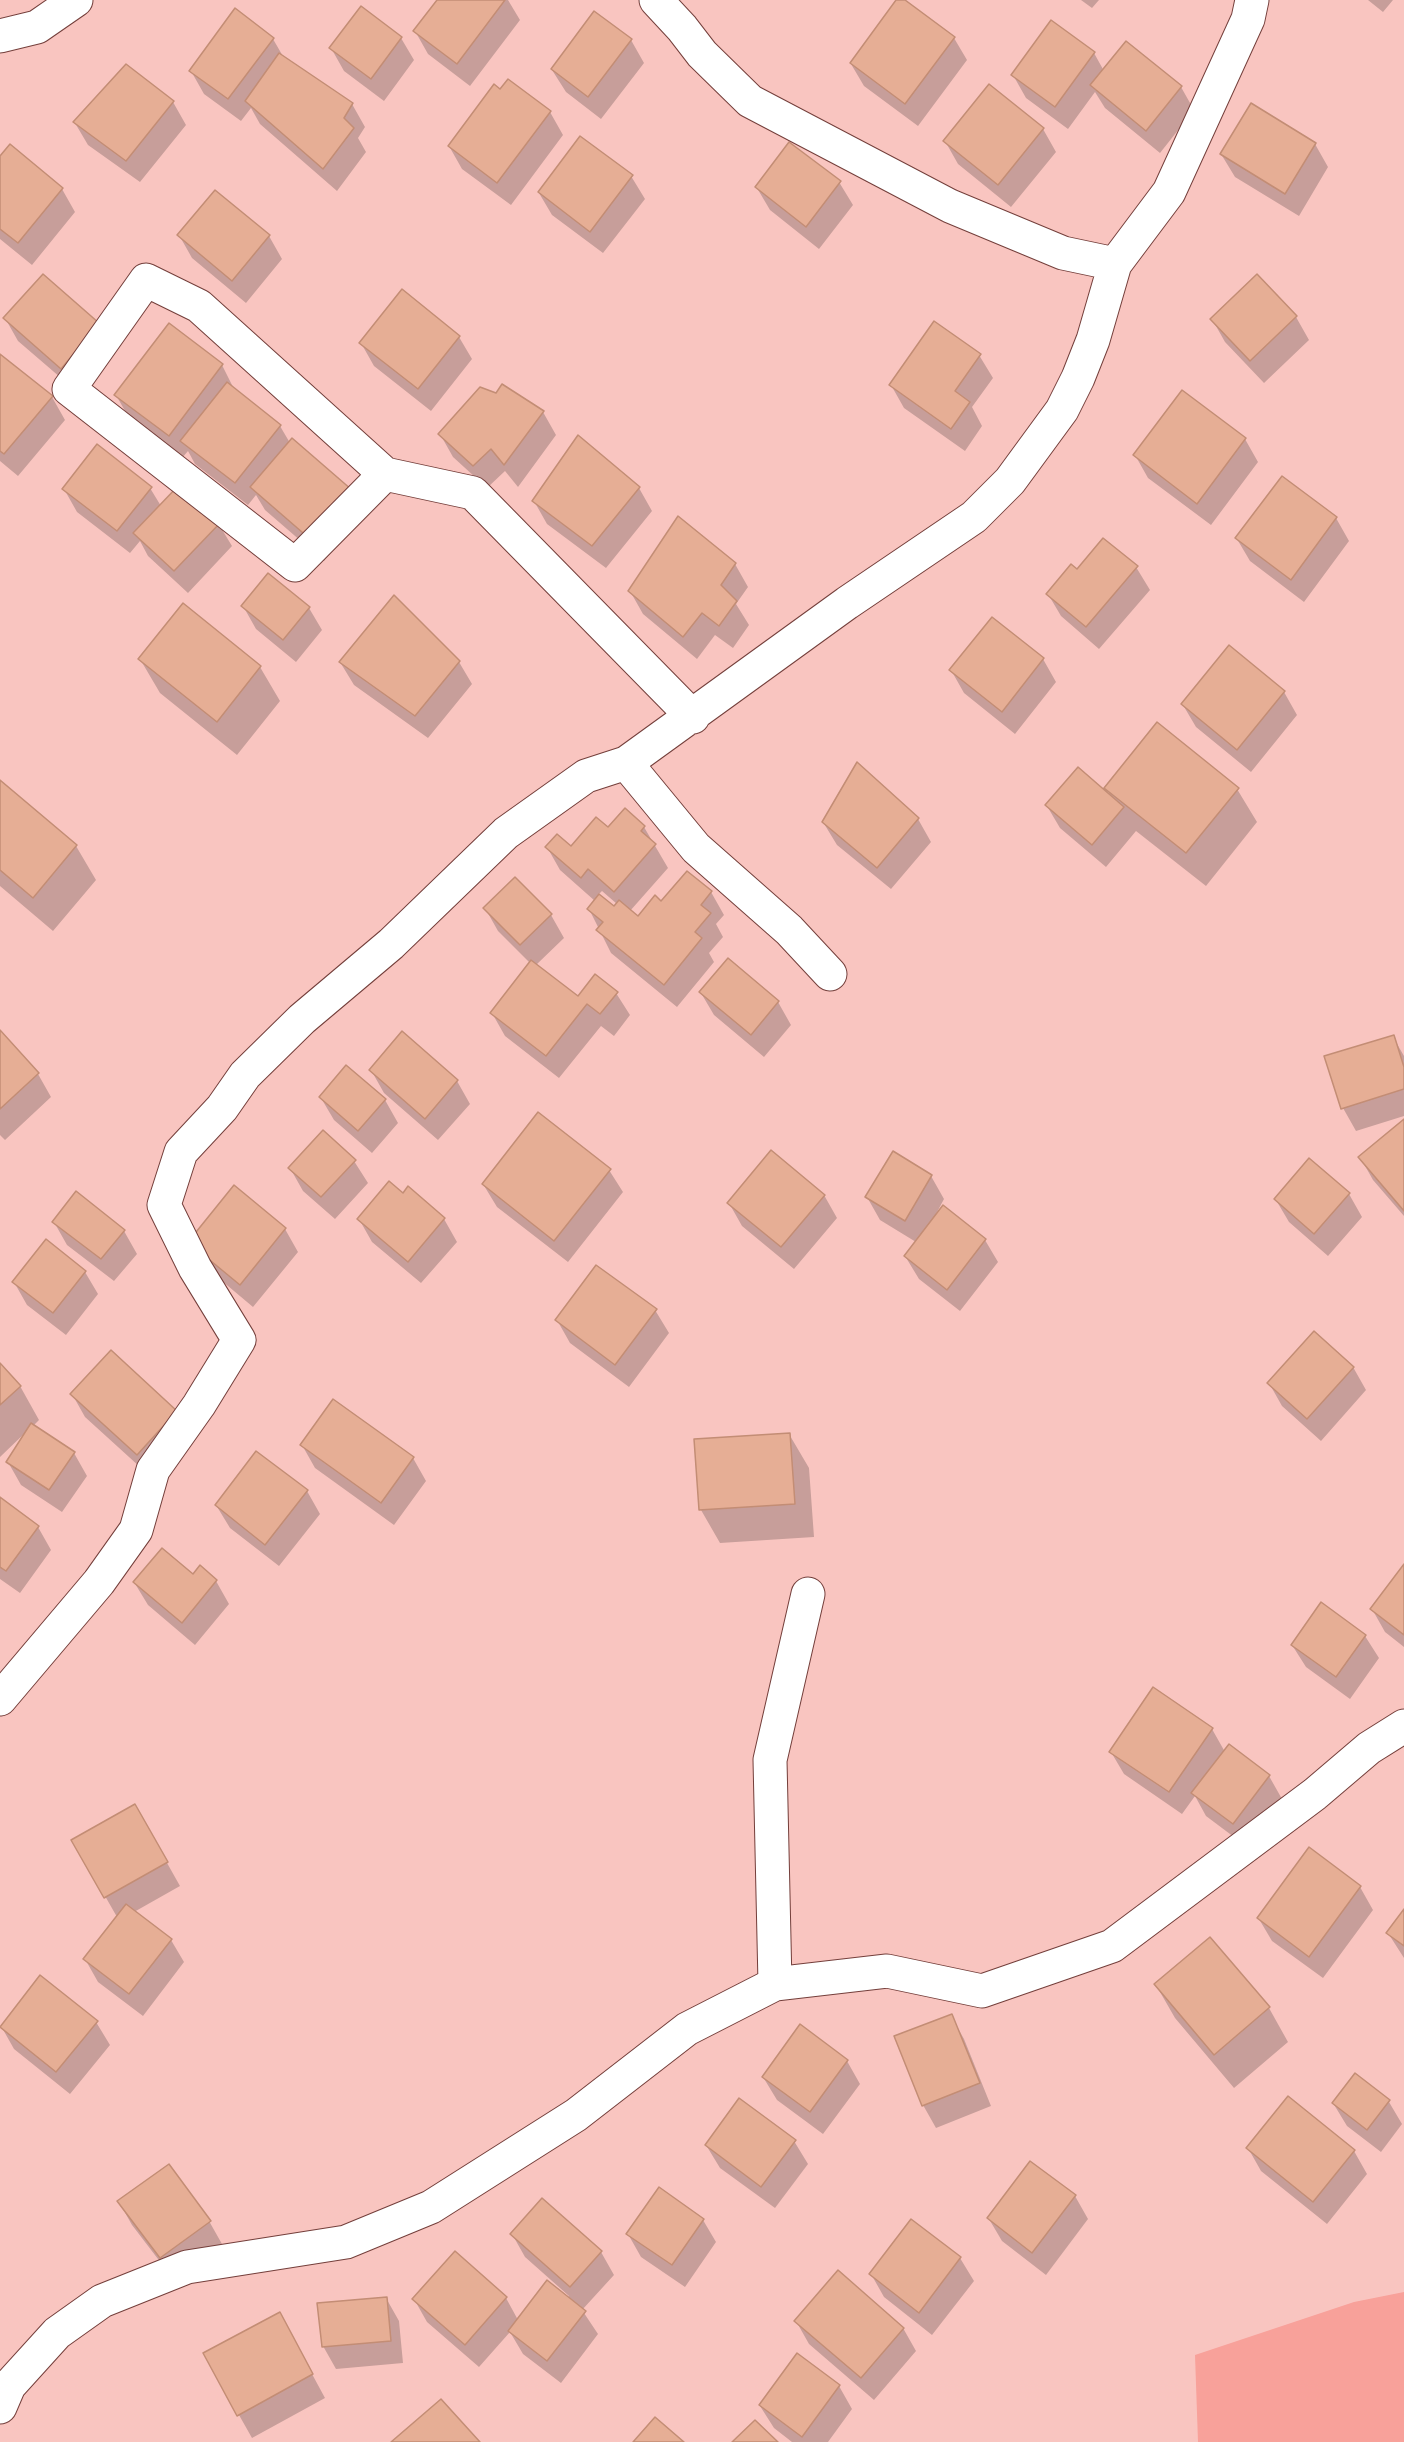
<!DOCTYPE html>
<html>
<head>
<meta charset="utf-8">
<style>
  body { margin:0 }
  canvas { display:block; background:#f9c5c0 }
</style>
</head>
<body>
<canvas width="1404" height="2442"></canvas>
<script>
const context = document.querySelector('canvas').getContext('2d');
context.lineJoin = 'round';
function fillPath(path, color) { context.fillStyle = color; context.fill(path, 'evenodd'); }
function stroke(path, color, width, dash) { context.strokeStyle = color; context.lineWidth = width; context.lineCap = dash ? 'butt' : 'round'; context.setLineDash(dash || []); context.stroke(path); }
const green = new Path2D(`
  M1404,2292V2442H1198L1195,2355L1354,2302Z`);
const shadow = new Path2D(`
  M438,0H508L520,20L470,86L428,54L415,31Z
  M898,0H902L954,38L967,60L918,126L864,86L851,64Z
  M1081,0H1099L1092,8Z
  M1368,0H1393L1383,12Z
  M401,38L414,60L384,101L344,71L331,48Z
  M273,39L284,58L352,104L365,127L358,138L366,152L337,191L260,124L251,108L241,121L204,94L191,71Z
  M631,40L644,63L601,119L566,92L552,70Z
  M1126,43L1181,87L1194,110L1160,153L1105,108L1095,92L1068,129L1026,98L1013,75L1094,53L1104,71Z
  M126,66L173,102L186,125L140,182L88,145L75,123Z
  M500,91L550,112L563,135L511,205L462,169L449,146Z
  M1043,129L1056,152L1011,207L958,164L945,141Z
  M1315,144L1328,167L1299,216L1235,177L1221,154Z
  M0,158L62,189L75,212L32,265L0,239Z
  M631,176L645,199L603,253L552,215L539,193Z
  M839,182L853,205L819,249L770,210L757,188Z
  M179,235L269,236L282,259L246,303L192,258Z
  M1296,317L1309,340L1264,383L1225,342L1212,319Z
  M5,318L98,324L75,390L18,341Z
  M459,337L472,359L431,411L374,366L361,343Z
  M979,355L993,378L972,407L982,426L965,451L904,408L891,385Z
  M0,356L52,397L65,420L18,476L0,461Z
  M222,365L234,389L280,426L290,443L364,514L324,561L265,510L256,495L248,505L195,464L188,451L182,458L129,418L116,395Z
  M543,412L556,435L518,487L505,471L487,488L453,457L440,434Z
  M1245,439L1258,462L1211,525L1148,478L1135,455Z
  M1282,478L1336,518L1349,541L1304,602L1250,561L1237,539Z
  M150,488L161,506L218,523L232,546L188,593L148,556L140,541L130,553L77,512L64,489Z
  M639,488L652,511L606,568L547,524L534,501Z
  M678,518L735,564L748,587L736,604L749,625L733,648L715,635L697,659L643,614L630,591Z
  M1136,567L1150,590L1099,649L1061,616L1048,594L1077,571Z
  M243,606L309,608L322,630L296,662L256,629Z
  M992,619L1043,659L1056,682L1015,734L964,693L951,670Z
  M140,659L260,667L280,701L237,755L160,693Z
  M340,662H459L472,684L428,738L354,685Z
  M1284,692L1297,715L1251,772L1196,727L1183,705Z
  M0,782L76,846L96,880L53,931L0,886Z
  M1106,788L1237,789L1257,822L1206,886L1136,831L1106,867L1060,828L1047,806L1111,797Z
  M625,810L644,827L668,868L630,911L638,918L662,903L711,892L724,915L716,924L723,937L709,953L714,962L677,1007L611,953L589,909L595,901L560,870L547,847L571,848L608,829ZM602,891L617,904L614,908L598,895Z
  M918,819L931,842L891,889L837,845L823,822Z
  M485,908L551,915L564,938L536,965L578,998L616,993L630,1015L614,1036L601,1026L559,1078L505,1036L492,1013L530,963L498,931Z
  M701,993L778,1002L791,1025L764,1057L714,1015Z
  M0,1032L38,1074L51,1097L5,1140L0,1135Z
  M402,1034L457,1081L470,1104L438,1140L384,1093L371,1070Z
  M1393,1037L1404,1056V1116L1356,1131L1343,1108Z
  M321,1098L385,1100L398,1123L372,1153L334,1120Z
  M1404,1121V1216L1373,1180L1360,1157Z
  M354,1161L368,1183L335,1219L303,1191L290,1168Z
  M609,1170L623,1192L568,1262L497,1207L483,1184Z
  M931,1176L944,1199L936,1214L985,1240L998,1262L960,1311L919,1279L905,1256L916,1242L880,1220L867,1197Z
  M235,1187L285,1229L298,1252L253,1307L203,1265Z
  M1349,1194L1362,1217L1328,1256L1289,1222L1276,1200Z
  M403,1195L444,1219L457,1242L421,1283L372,1242L359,1219Z
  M824,1195L837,1218L794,1269L742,1226L729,1203Z
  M54,1222L124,1231L137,1254L114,1281L67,1245Z
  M85,1272L98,1294L66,1335L27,1305L14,1282Z
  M655,1310L669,1333L629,1387L570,1343L557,1320Z
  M0,1366L20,1386L39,1420L33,1426L74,1453L87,1476L62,1512L21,1485L8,1462L25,1433L0,1457Z
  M1353,1367L1366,1390L1321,1441L1282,1406L1269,1383Z
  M72,1394L176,1412L151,1477L85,1417Z
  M789,1434L809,1468L814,1537L720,1543L701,1510Z
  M302,1445L413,1458L426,1481L394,1525L315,1468Z
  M307,1491L320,1514L279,1566L230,1528L216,1505Z
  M0,1499L38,1527L51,1550L20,1593L0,1579Z
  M200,1567L216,1581L229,1604L195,1645L148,1605L134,1582L193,1576Z
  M1404,1567V1647L1385,1632L1372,1609Z
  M1365,1636L1379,1658L1350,1699L1306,1667L1292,1645Z
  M1212,1729L1225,1752L1269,1776L1282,1799L1246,1846L1206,1816L1195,1796L1182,1814L1124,1774L1111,1752Z
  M135,1806L180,1886L134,1912L171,1940L184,1962L143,2016L98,1982L85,1959L117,1917L73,1840Z
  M1360,1887L1373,1910L1323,1978L1272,1941L1259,1919Z
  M1404,1911V1958L1388,1933Z
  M1156,1985L1269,2008L1288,2042L1234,2088L1175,2018Z
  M951,2016L964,2039L991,2106L936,2128L923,2105Z
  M96,2022L110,2045L70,2094L14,2049L1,2026Z
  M847,2061L860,2084L823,2134L777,2100L763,2077Z
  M1355,2075L1389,2102L1402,2124L1381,2152L1347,2126L1333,2103Z
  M794,2141L808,2164L775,2208L720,2168L706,2145Z
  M1248,2148L1354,2151L1367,2174L1327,2224L1261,2171Z
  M1075,2196L1088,2219L1046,2275L1002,2241L989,2219Z
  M119,2202L209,2221L222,2244L174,2280L132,2225Z
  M703,2220L716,2242L685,2287L641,2257L628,2234Z
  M912,2221L960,2258L974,2281L932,2335L884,2297L871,2274Z
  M512,2234L601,2252L614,2275L582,2310L598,2334L561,2383L523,2354L510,2332L479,2367L427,2322L414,2299L455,2253L506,2298L518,2320L568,2298L569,2296L525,2257Z
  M386,2298L399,2321L403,2363L336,2369L323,2346Z
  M796,2321L903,2328L916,2351L874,2400L809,2344Z
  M292,2337L325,2398L252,2438L239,2415Z
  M797,2355L839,2386L852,2409L828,2442H792L774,2428L760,2406Z`);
const building = new Path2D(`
  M437,0H505L457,64L413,31Z
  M896,0H905L955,37L905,104L850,63Z
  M361,6L402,37L371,79L329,48Z
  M235,8L274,38L228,99L189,71Z
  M594,11L632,39L588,97L551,69Z
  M1051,20L1095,52L1055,107L1011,75Z
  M1126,41L1182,86L1146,131L1090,85Z
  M279,53L353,103L344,118L354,128L323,169L245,101Z
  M126,64L174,101L126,161L73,122Z
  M508,79L551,111L497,183L448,146L494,84L500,89Z
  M989,84L1044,128L998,185L943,141Z
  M1251,103L1316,143L1285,194L1220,154Z
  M580,136L633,175L590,232L538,192Z
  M789,142L841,181L806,227L755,187Z
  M10,144L63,188L18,243L0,229V156Z
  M215,190L270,235L232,281L177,235Z
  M43,274L99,323L61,369L3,318Z
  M1257,274L1297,316L1250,361L1210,319Z
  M402,289L460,336L418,389L359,343Z
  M934,321L981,354L955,391L970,402L951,429L889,385Z
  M169,323L223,364L169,436L114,395Z
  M0,354L53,396L4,454L0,451Z
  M227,382L281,425L235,483L180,441Z
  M502,384L544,411L504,465L491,449L473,466L438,434L480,387L496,393Z
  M1182,390L1246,438L1197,504L1133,455Z
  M578,435L640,487L592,546L532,501Z
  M292,438L352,490L310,539L250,487Z
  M97,444L152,487L117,531L62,489Z
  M1282,476L1337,517L1291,580L1235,538Z
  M179,485L220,523L174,571L133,533Z
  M678,516L736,563L721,585L737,601L719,626L702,613L683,637L628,591Z
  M1103,538L1138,566L1086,627L1046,594L1071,564L1077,569Z
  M268,573L310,607L283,640L241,606Z
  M394,595L460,661L415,716L339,662Z
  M183,603L261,666L217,722L138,659Z
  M992,617L1044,658L1002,712L949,670Z
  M1229,645L1285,691L1237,750L1181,704Z
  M1157,722L1239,788L1186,853L1104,788Z
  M857,762L919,818L877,868L822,822Z
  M1078,767L1124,807L1092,845L1045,805Z
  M0,780L77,845L33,898L0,870Z
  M625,808L645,826L641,831L656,844L614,892L588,869L581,878L545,847L557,834L571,846L596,817L608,827Z
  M687,871L712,891L701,905L711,913L695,932L702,938L664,985L596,930L603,922L587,909L599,894L614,906L619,900L638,916L655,895L661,901Z
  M515,877L552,914L520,945L483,908Z
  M728,958L779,1001L751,1035L699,992Z
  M531,960L578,996L595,974L618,992L600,1014L587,1004L546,1056L490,1013Z
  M0,1030L39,1073L0,1109Z
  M402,1031L458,1080L425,1119L369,1070Z
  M1394,1035L1404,1067V1089L1341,1109L1324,1056Z
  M346,1065L386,1099L358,1131L319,1097Z
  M538,1112L611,1169L554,1241L482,1184Z
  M1404,1119V1211L1358,1157Z
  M323,1130L356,1160L321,1197L288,1168Z
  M771,1150L825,1195L781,1247L727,1203Z
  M893,1151L932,1175L905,1221L865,1197Z
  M1309,1158L1350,1193L1314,1234L1274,1199Z
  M389,1181L403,1193L408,1186L445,1218L408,1262L357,1219Z
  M234,1185L286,1228L240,1285L188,1242Z
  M76,1191L125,1230L101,1259L52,1222Z
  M943,1205L986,1239L947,1290L904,1256Z
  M46,1239L86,1271L53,1313L12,1282Z
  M596,1265L657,1309L615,1365L555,1320Z
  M1314,1331L1354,1367L1307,1419L1267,1383Z
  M111,1350L177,1411L137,1455L70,1394Z
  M0,1363L21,1386L0,1405Z
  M333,1399L414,1457L381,1503L300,1445Z
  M31,1423L75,1452L49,1490L6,1462Z
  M790,1433L795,1504L699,1510L694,1439Z
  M256,1451L308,1490L265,1545L215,1505Z
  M0,1497L39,1526L6,1571L0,1567Z
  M162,1548L193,1574L200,1565L217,1580L182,1623L133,1582Z
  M1404,1564V1635L1370,1609Z
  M1321,1602L1366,1635L1336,1677L1291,1645Z
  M1153,1687L1213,1728L1169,1792L1109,1752Z
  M1229,1744L1270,1775L1233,1824L1191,1793Z
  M135,1804L168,1862L104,1898L71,1840Z
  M1309,1847L1361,1886L1309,1957L1257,1918Z
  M126,1904L172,1939L129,1994L83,1959Z
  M1404,1909V1946L1386,1933Z
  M1210,1937L1270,2007L1214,2055L1154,1984Z
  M40,1975L98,2021L56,2072L0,2027Z
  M952,2014L980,2083L922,2106L894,2036Z
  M800,2024L848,2060L810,2112L762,2077Z
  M1355,2073L1390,2100L1367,2130L1332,2103Z
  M1288,2096L1355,2150L1313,2202L1246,2148Z
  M739,2098L796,2140L761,2187L705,2145Z
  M1030,2161L1076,2195L1032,2253L987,2218Z
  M169,2164L211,2221L160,2258L117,2201Z
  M659,2187L704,2219L672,2265L626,2234Z
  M542,2198L602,2251L570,2287L510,2234Z
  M911,2219L961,2257L919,2313L869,2274Z
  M455,2251L507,2297L465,2345L412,2299Z
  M838,2270L904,2328L861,2378L794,2321Z
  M547,2280L586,2311L547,2361L508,2331Z
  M387,2297L391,2341L322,2347L317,2303Z
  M280,2312L313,2374L237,2416L203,2353Z
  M797,2353L840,2385L802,2437L759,2405Z
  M441,2399L480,2442H391Z
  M655,2417L684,2442H633Z
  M755,2420L778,2442H732Z`);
const minor = new Path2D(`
  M656,0L682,28L702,54L750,101L950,206L1063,253L1115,264L1169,192L1248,19L1252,0
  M0,36L37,27L76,0
  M385,474L295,565L69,389L146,280L199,306L385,474L473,493L693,717
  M626,763L696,848L789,930L830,974
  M0,1699L99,1582L136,1530L153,1470L199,1405L239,1340L195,1268L164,1205L181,1152L222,1108L245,1075L302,1019L391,944L506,833L586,776L626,763L847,603L974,517L1010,481L1062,410L1078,378L1093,340L1115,264
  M775,1984L770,1760L808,1594
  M0,2407L9,2386L57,2333L102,2301L187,2267L346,2242L431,2207L576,2115L687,2029L775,1984L887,1971L982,1991L1112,1946L1315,1794L1369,1748L1404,1726`);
fillPath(green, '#f8a19a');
fillPath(shadow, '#0003');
fillPath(building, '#e6ae95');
stroke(building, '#c38d75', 1.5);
stroke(minor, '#743f3b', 35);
stroke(minor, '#fff', 33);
</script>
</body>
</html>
